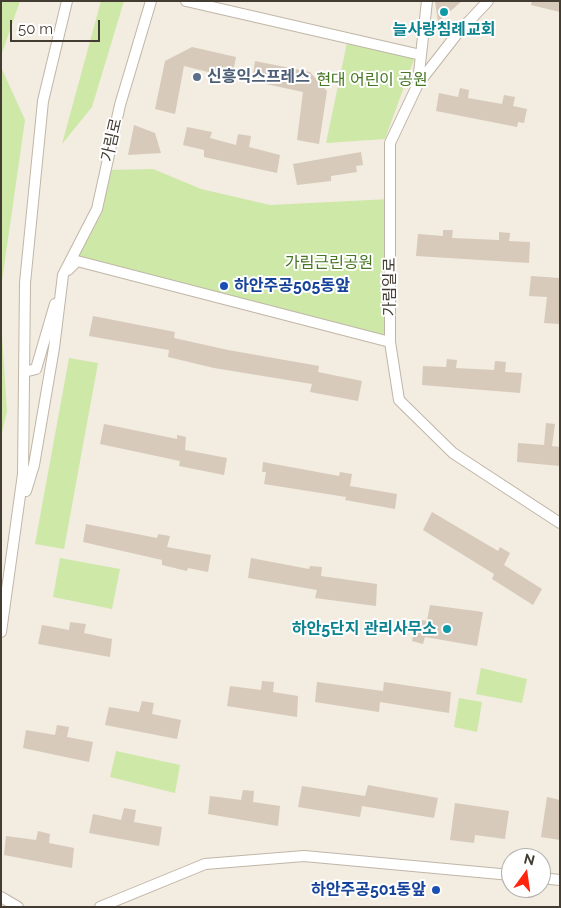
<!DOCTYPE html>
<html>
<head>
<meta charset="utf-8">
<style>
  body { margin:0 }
  #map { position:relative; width:561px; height:908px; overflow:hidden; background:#f2ece1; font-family:Raleway,sans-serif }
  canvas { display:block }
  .frame { position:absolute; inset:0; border:2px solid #433c32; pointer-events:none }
  .north { position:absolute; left:501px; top:848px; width:50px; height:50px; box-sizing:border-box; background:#fff; border:1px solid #b4b1ad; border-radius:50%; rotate:14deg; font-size:14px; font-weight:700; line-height:20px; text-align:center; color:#433c32 }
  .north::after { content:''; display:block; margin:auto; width:18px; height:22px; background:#ff240b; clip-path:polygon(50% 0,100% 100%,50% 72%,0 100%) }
  .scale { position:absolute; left:10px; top:20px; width:90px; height:22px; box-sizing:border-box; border:2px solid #433c32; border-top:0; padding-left:6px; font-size:15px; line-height:18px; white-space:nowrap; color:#433c32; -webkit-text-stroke:4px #fff; paint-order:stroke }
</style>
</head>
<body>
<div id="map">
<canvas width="561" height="908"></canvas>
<div class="frame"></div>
<div class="north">N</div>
<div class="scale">50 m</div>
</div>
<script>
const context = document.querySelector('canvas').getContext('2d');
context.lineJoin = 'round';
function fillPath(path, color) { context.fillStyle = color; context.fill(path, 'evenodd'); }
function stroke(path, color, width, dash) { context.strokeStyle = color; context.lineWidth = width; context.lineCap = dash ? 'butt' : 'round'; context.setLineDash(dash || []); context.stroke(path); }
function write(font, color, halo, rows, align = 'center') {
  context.font = font + ' Raleway,"Noto Sans KR",sans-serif'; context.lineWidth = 4; context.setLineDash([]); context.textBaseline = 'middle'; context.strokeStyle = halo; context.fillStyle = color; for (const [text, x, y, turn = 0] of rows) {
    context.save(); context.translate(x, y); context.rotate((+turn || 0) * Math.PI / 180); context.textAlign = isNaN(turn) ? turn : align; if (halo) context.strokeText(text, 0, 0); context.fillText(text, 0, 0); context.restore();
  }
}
const green = new Path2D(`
  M1,1H20L1,56Z
  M101,1H124L92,107L62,144Z
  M348,38L416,54L385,139L326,143Z
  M1,67L25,120L1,288Z
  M153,169L201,189L270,205L390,199V342L77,261L97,209L106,170Z
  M1,319L7,411L1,437Z
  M69,358L98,363L64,549L35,544Z
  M60,558L120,569L112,609L53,597Z
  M481,668L527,679L522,703L476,694Z
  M459,698L482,702L477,732L454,727Z
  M116,751L180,765L175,793L110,777Z`);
const building = new Path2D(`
  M435,1H462L438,22Z
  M532,1H560V12L531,5Z
  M192,47L236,57L232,78L184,66L175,114L155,109L165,61Z
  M255,61L310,72L327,91L319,144L297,140L303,92L252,81Z
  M460,88L469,90L468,98L502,104L504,95L515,97L513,106L527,109L524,123L518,122L517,127L436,111L439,93L458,97Z
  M134,125L155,133L161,153L128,155Z
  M187,127L212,132L210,138L236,145L238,134L251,136L249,147L280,155L277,173L204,157V150L183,145Z
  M361,152L363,165L356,166L357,172L331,176V181L297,185L293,164Z
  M443,230H453L452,238L499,240V232L510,233L509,241L530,242L529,263L416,256L418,234L443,236Z
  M531,276L560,278V324L544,323L547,297L529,296Z
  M93,316L175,332L174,338L228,350L319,366L318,372L362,381L358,401L310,392L312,384L214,368L168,357L169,350L89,336Z
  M447,359L457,360L456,368L494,370L495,361L506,362L505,372L522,373L520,393L422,385L423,366L446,367Z
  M546,423L555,424L552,446L560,447V466L517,462L518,443L544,445Z
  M104,424L177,439V435L186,437L185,450L227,458L224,475L179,466L180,461L100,444Z
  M263,462L339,476L340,472L352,474L350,486L397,494L395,509L345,500L346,497L264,484L266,472H262Z
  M432,512L498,551L500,547L510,553L504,565L542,589L533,605L492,579L494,574L423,530Z
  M86,524L157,538L158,534L170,536L167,547L211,555L208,572L188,568L187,571L162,565V560L83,542Z
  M251,558L309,569L310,566L322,567L321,576L377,584L376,606L315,598L317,590L248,578Z
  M430,605L483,612L477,646L425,637L423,644L412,641L416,619L427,621Z
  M70,622L86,624L84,633L112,639L110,657L38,644L42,625L69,630Z
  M262,681L274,682L273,692L298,696L297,717L227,706L230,686L261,690Z
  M317,682L383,691L384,682L451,692L449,713L380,702L379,712L315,702Z
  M142,701L154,703L152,714L181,720L177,739L105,725L109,707L139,712Z
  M57,725L69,727L67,737L93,742L89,762L23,748L26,730L55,735Z
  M368,785L438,798L434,818L362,806L360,817L298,807L302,786L365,796Z
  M243,790L254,791L253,802L280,806L278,826L208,814L210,796L241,800Z
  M547,797L560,800V840L541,837Z
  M455,803L509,811L505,839L475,835L474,843L450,840Z
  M124,808L136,810L134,822L162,827L159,846L89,833L93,814L121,820Z
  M38,831L50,834L49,843L74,848L72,868L4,855L6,836L36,840Z`);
const street = new Path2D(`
  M186,1L421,55
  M488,1L457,34L418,84L390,143V342L399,400L453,453L560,523
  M418,82L427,1
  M68,270L77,261L390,342
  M24,372L36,369L55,304
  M26,491L34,465L54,348L63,275L97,209L120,105L151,1
  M1,632L23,474L25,283L43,101L67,1
  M541,878L560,880
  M1,897L18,907
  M100,907L205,864L304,856L511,875`);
const markers = [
  [444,12,5,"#0f9aa8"],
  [197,77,5,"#5c6f8a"],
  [224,286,5,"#1a4fb4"],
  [447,629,5,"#0f9aa8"],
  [436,890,5,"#1a4fb4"]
];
const cultureNames = [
  ["늘사랑침례교회",444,30],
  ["하안5단지 관리사무소",437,629,"right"]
];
const serviceNames = [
  ["신흥익스프레스",207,77]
];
const parkNames = [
  ["현대 어린이 공원",372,80],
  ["가림근린공원",329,263]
];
const streetNames = [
  ["가림로",112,140,-77],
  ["가림일로",390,287,-90]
];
const transitNames = [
  ["하안주공505동앞",234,286],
  ["하안주공501동앞",426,890,"right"]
];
fillPath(green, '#cee8a8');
fillPath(building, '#d7caba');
stroke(street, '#c0b6a7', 12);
stroke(street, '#fff', 10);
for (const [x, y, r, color] of markers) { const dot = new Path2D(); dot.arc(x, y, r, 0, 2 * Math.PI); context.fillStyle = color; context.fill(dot); stroke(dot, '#fff', 2); }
write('bold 16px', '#0d838f', '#fff', cultureNames);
write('bold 16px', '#4e5e75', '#fff', serviceNames, 'left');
write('16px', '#477624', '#fff', parkNames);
write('16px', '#433c32', '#fff', streetNames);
write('bold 16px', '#164399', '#fff', transitNames, 'left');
</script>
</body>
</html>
